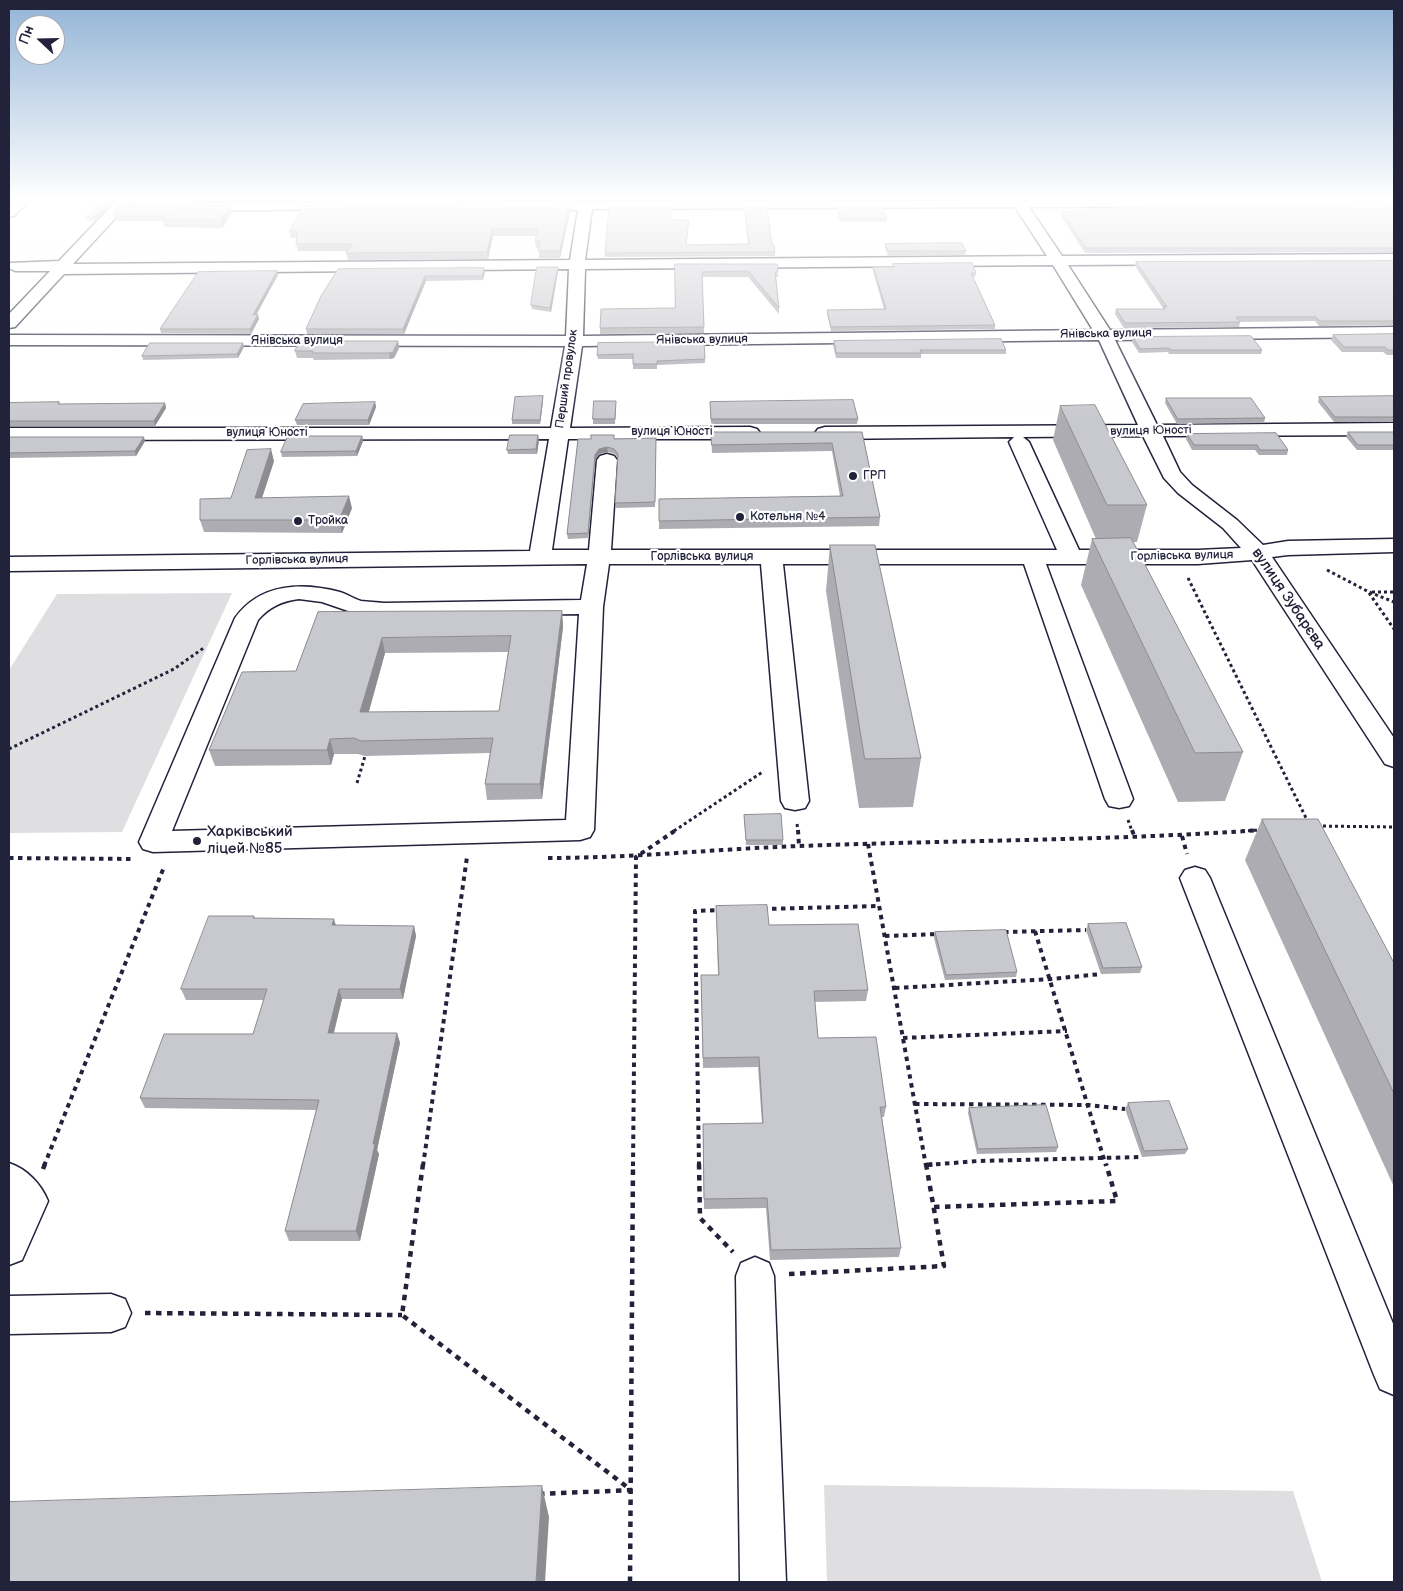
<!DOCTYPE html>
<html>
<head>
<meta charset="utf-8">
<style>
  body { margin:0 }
  #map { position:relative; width:1403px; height:1591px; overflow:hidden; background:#fff; font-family:"Balsamiq Sans",sans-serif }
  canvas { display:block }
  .frame { position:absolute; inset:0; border:10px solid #22223b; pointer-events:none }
  .north { position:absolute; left:15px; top:15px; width:50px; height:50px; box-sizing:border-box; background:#fff; border:1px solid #a7a7b1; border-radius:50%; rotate:291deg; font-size:14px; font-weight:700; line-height:20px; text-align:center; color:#22223b }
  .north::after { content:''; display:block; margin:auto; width:18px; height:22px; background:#22223b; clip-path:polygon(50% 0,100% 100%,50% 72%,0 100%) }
</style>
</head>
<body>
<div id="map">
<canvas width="1403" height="1591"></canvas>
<div class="frame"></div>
<div class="north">Пн</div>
</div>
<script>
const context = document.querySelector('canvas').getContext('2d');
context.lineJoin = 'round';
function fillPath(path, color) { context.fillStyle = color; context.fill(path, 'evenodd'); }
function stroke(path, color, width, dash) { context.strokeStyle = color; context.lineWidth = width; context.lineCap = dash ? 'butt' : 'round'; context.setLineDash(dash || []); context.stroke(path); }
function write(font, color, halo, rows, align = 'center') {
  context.font = font + ' "Balsamiq Sans",sans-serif'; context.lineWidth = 4.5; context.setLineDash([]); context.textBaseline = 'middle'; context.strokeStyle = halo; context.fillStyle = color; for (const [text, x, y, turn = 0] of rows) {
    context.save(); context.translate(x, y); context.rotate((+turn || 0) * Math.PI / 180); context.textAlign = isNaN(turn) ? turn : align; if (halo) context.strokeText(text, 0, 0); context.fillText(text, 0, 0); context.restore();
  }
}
const green = new Path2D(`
  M232,593L122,832L9,833V670L57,594Z
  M824,1485L1293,1491L1322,1582H827Z`);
const pathFar2 = new Path2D(`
  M1327,570L1369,592L1394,602
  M1188,578L1308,822
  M1372,592H1394
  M1369,593L1394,629
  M9,749L174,669L205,647
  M357,783L365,756
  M1128,820L1132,831
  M797,824L798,831
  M1317,826L1394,827
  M674,831L764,771
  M1242,831L1261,830`);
const pathFar1 = new Path2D(`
  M798,830L799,846
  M1132,830L1135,838
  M1182,836L1187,854
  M868,844L926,1166
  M9,858L133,859
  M548,858C632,858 716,849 800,846C954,840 1107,841 1261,830
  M763,909L880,906
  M1035,931L1106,1166
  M1004,932L1086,930
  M885,936L938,934
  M895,988L1051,979L1101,974
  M903,1038L1067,1031
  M915,1104L1089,1105L1125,1109
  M927,1165L978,1161L1142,1157
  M44,1166L164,867
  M423,1166L467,857
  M633,1166L636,857L676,830
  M699,1166L695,911L719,910`);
const path = new Path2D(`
  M423,1164L402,1315L631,1490
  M699,1164L700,1218L733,1252
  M927,1165L935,1164
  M43,1169L45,1164
  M934,1207L1117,1201L1106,1164
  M789,1274L944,1266L926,1164
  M145,1313L402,1315
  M539,1494L632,1490
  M630,1582L633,1164`);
const minor = new Path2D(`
  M14,200H30L14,216L9,217V206Z
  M117,200H132L73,264L570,260L578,210L458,209L456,206L463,202L1394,200V205L1029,207L1062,256L1394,254V263L1068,265L1110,330L1394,327V337L1115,340L1157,425L1394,423V435L1163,436L1180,472L1192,485L1237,520L1263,545L1288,541L1394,539V552L1288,555L1272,557L1394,738V767L1385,764L1252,560L1198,564H1046L1133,799L1129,806L1119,808L1109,806L1105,799L1024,564H783L809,801L805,808L795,810L785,808L781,801L761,564H609L603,607L594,830L590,837L580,840L153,852L143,849L139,842L235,618C260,583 302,582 340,592C347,594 354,599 361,601C369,602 376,602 384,603L581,600L587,564L9,571V557L530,551L549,439L9,440V428H551L565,346L9,345V335L566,336L569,269L64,274L15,327L9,328V314L50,271H15L9,268L10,263L59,261ZM1015,207L1047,256L585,260L592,209ZM1053,265L1093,330L583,336L585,269ZM1099,340L1138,425L825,427L818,429L815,433L818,437L825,439L1014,437L1009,442L1057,550H611L617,460L614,456L607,454L600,456L597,460L589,550H552L568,439H750L757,437L760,433L757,429L750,427L570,428L582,346ZM1143,436L1164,478L1178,493L1223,528L1241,548L1198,550H1079L1029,442L1023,437ZM299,599L322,602L357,614L384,617L579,614L566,820L172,831L258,620C269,607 282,601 299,599Z
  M340,202L347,206L345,209L193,211L186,207L193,203Z
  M1195,867L1205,870L1210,878L1394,1326V1395L1380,1389L1374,1375L1180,878L1185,870Z
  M9,1163C27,1169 41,1184 48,1201L22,1260L9,1265Z
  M755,1257L769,1263L774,1276L786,1582H740L736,1276L741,1263Z
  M111,1294L125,1299L131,1313L125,1327L111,1332L9,1334V1296Z`);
const wall = new Path2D(`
  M104,200L95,221H88L87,217Z
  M133,200H228L134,201Z
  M1394,202V252L1085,253L1061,216L1062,212Z
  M230,205L232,213L222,228L165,227L163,221H116L113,213Z
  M744,207L772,245L775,252V256L605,257V253L672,220H689L686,245L748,244Z
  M838,207L887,218L886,222H840L837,211Z
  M502,208L570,212L560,258H539V248H536L535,241L537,236H493L488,259L348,260L346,253L347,251H298L296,244V238H291L289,231Z
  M885,244L966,251L965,255L888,256L885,248Z
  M1394,261V325L1319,326L1315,321L1240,322L1239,327L1124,328L1115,314L1116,309H1163V308L1135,266L1136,262Z
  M675,264L778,271V277H776L779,308V314L748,277H702L704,333L600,334V328L675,308Z
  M893,264L976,273L975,277H973L995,325V329L831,331L827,314V310L884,309L873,271V267H892Z
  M338,269L485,272L483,280L426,281L404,334H307L306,329Z
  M558,271L551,312L532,309L531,305Z
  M278,275L256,314L259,319L251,334L161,333L160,329Z
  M1394,334V355H1387L1383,352H1342L1331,340L1333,335Z
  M1133,337L1262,350L1261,354H1169L1168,352L1139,353L1132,342Z
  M398,341L399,348L394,358L390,359L314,360L313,358H297L295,351Z
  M834,341L1006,350V354H921V358H836L833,345Z
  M704,342L705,363L657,365V369H633V359H598L597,355Z
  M243,343L244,347L238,358L143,360L142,356Z
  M543,396V401L540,424H512V420Z
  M1394,396V422H1334L1318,402L1319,397Z
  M1166,398L1265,418L1264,423L1177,424L1165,403Z
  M59,402L60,404L165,403L166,408L155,426H9V403Z
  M375,402L376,407L369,425H297L295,420Z
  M710,402L858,419L857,424H711Z
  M616,405L615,424H593V419Z
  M1060,406L1147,505L1137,542H1133L1243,752L1225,801L1178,802L1081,585L1092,539H1096L1053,440Z
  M711,432H862L880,517L879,526L659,529V499L840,496L832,451L712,453Z
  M1348,432H1394V450H1357L1346,437Z
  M1187,434L1288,450L1287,455H1259L1255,450H1192L1186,439Z
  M362,436L363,441L357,456L282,457L281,452Z
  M9,437L145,441L136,456L9,458Z
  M656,438L655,507L616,508L618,458L615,454L608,452L599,454L595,460L588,538L568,539L567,534L578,439Z
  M539,440L537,454H508L507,450Z
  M274,461L262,498L352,508L342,533L204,532L200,520L231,498Z
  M830,545L921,758L913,807L859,808L826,591Z
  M562,611L563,627L542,799L487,800L485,784L490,753L365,756L358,754H334L331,765L215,766L209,750L296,671L318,612ZM508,652L499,711L369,712L385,653Z
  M744,815L783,840V845H746Z
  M1262,819L1394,963V1187L1245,860Z
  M716,906L769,925L868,990L866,1001L815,1002L818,1038L886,1107L884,1117H882L901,1248L899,1257L770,1260L766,1208L704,1209L703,1124L762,1123L758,1067L703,1068L701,975H718Z
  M254,916L255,918L336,925L414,926L416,936L403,999H342L334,1033H397L400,1043L377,1150L379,1154L360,1241H289L285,1231L316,1110L145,1108L140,1098L253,1034L264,1000H186L181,989Z
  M1088,924L1142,967L1140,973L1101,974L1086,930Z
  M935,932L1017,972L1016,977L945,980L934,938Z
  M1128,1103L1188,1149L1185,1154L1142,1157L1125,1109Z
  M969,1108L1058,1147L1056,1152L977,1154L968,1113Z`);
const shadedWall = new Path2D(`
  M110,200H115L95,221L94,217Z
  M230,205L232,213L222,228L220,220Z
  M569,205L570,212L560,258V251Z
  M492,229L493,236L488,259L487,252Z
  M558,267V271L551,312L550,308Z
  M484,268L485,272L483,280L482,276Z
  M277,271L278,275L254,319L253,315Z
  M425,276L426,281L404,334L403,329Z
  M258,314L259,319L251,334L250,329Z
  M398,341L399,348L394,358L390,359L389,353Z
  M243,343L244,347L238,358L237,354Z
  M543,396V401L540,424V420Z
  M375,402L376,407L369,425L368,420Z
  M165,403L166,408L155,426L154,421Z
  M538,435L539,440L537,454L536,449Z
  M362,436L363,441L357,456L356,451Z
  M144,437L145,441L136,456L135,451Z
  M607,447L608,452L599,454L595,460L588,538V533L595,455L599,449Z
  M271,449L274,461L258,510L255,498Z
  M349,496L352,508L342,533L339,520Z
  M562,611L563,627L542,799L540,784Z
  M382,638L385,653L364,728L360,712Z
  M330,739L334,754L331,765L327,750Z
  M334,919L337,929L332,925Z
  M414,926L416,936L403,999L400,989Z
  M339,989L342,999L331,1043L328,1033Z
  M397,1033L400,1043L377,1150L379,1154L360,1241L356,1231L373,1144Z
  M542,1486L549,1517L545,1582H536Z`);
const building = new Path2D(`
  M104,200H110L94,217H87Z
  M1394,202V248H1086L1062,212L1157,205Z
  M121,205H230L220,220L163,219L170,213H113Z
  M502,205L501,208L569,205L560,251H538L540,241H535L538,229H492L487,252L346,253L352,244H296L297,231H289L304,206Z
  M744,207H767L772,245H774L775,252L605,253L609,208H672V220H689L686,245L749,244Z
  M838,207H882L887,218H841Z
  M962,243L966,251H888L885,244Z
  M1394,261V321H1320L1316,317H1236L1240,322L1125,323L1116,309H1165L1163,307H1167L1136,262Z
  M972,263L976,273H971L995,325L831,327L827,310L886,309L873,267H894L893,264Z
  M675,264H777L778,271L775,272L779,308L748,271L702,272L704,327L600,328L601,309L675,308Z
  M537,267H558L550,308L531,305Z
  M484,268L482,276H425L403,329H306L321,296L338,269Z
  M277,271L253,315L258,314L250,329H160L198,272Z
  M1394,334V350H1388L1385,347H1344L1333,335Z
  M1251,336L1262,350H1170L1169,348L1140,349L1133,337Z
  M1001,339L1006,350H920L921,353H836L834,341Z
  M300,341H398L393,352L389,353H312L313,351H295Z
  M704,342L705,359L657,361V364H633V354L597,355L598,343Z
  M150,343H243L237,354L142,356Z
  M543,396L540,420H512L515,397Z
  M1394,396V417H1335L1319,397Z
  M1166,398H1251L1265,418L1178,419Z
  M853,400L858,419H711L710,402Z
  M594,401H616L615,419H593Z
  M59,402L58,404L165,403L154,421H9V403Z
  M375,402L368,420H295L303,404Z
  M1095,405L1147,505H1107L1060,406Z
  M711,432H862L880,517L659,521V499L843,496L832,443L712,445Z
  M1348,432H1394V445H1358Z
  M1276,433L1288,450H1260L1257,445H1194L1187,434Z
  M510,435H538L536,449L507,450Z
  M591,435H614V439L656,438L655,502L615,503L618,454L614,449L607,447L599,449L595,455L588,533L567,534L578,439H591Z
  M288,436H362L356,451L281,452Z
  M9,437H144L135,451L9,453Z
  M271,449L255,498L349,496L339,520H200V499L231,498L247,450Z
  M1131,538L1243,752L1195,753L1092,539Z
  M830,545H875L921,758L865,759Z
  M562,611L540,784H485L493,738L361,741L354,738L330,739L327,750H209L242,672L296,671L318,612ZM511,636L499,711L360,712L382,638Z
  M781,814L783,840H746L744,815Z
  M1262,819H1318L1394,963V1093Z
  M767,905L769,925L858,924L868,990L814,991L818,1038L876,1037L886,1107H880L901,1248L771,1250L767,1198L704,1199L703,1124L763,1123L759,1057L703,1058L701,975H719L716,906Z
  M209,916H254L253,918L334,919L332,925L414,926L400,989H339L328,1033H397L373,1144H375L356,1231H285L319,1100L140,1098L164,1034H253L267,989H181Z
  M1126,923L1142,967L1103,968L1088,924Z
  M1006,930L1017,972L946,975L935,932Z
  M1169,1101L1188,1149L1144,1151L1128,1103Z
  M1046,1105L1058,1147L978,1149L969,1108Z
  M542,1486L536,1582H9V1502Z`);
const markers = [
  [853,476,5,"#22223b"],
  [740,517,5,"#22223b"],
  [298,521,5,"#22223b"],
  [197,841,5,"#22223b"]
];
const farStreetnames = [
  ["Янівська вулиця",1106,334,-1],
  ["Янівська вулиця",702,340,-1],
  ["Янівська вулиця",297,341],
  ["Перший провулок",567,379,-82],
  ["вулиця Юності",1151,431,-1],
  ["вулиця Юності",672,432],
  ["вулиця Юності",267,433],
  ["Горлівська вулиця",1182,556,-1],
  ["Горлівська вулиця",702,557],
  ["Горлівська вулиця",297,560,-1]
];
const farPoinames = [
  ["ГРП",863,476],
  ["Котельня №4",750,517],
  ["Тройка",308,521]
];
const streetNames = [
  ["вулиця Зубарєва",1288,599,56]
];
const poiNames = [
  ["Харківський",207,832],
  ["ліцей №85",207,849]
];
fillPath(green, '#dfdfe2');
stroke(minor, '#22223b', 3);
stroke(pathFar2, '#22223b', 3, [3, 3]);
stroke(pathFar1, '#22223b', 4, [4.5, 4.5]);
stroke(path, '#22223b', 4.5, [5.5, 5.5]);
fillPath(minor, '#fff');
fillPath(wall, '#acacb2');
fillPath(shadedWall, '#8c8c91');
fillPath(building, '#c8c8cf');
stroke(building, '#8c8c91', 1);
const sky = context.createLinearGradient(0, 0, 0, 423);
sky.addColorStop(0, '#93b4d6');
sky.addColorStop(0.47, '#fff');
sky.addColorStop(1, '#ffffff00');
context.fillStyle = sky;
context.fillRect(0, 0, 1403, 423);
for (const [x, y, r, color] of markers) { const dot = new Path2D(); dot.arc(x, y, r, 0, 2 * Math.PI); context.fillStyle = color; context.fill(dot); stroke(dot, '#fff', 2); }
write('12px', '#22223b', '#fff', farStreetnames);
write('12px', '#22223b', '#fff', farPoinames, 'left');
write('15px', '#22223b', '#fff', streetNames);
write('15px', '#22223b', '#fff', poiNames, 'left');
</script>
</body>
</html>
